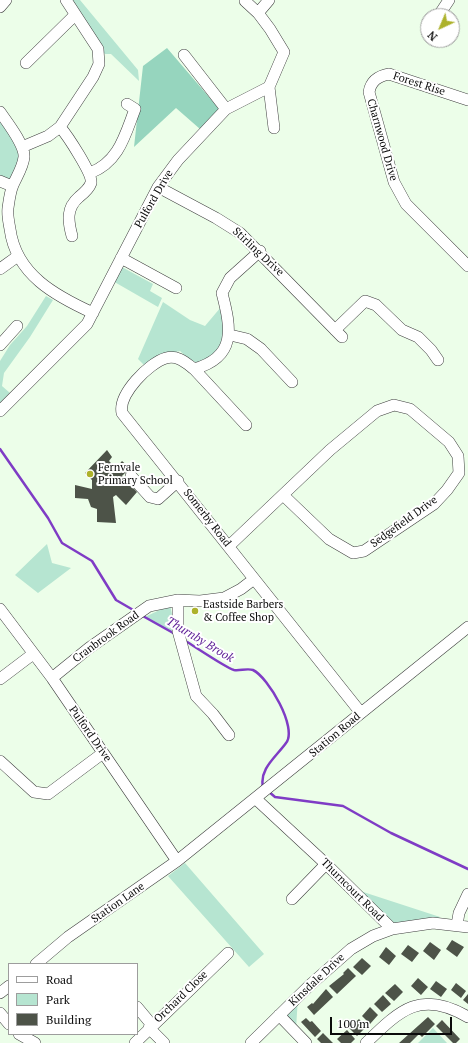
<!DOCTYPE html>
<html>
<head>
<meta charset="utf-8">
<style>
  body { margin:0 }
  #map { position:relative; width:468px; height:1043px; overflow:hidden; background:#ecfee9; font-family:"PT Serif",serif }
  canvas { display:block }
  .legend { position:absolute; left:8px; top:963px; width:130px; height:72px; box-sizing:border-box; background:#fff; border:1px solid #9d9d9d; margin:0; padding:5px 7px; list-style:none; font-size:12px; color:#0b0b0b }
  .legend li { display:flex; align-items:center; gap:8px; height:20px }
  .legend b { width:20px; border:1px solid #9d9d9d }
  .north { position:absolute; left:420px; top:8px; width:40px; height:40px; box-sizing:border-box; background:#fff; border:1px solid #9d9d9d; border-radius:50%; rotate:224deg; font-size:11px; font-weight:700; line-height:16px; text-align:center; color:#0b0b0b }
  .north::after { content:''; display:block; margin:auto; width:14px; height:18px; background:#adb22b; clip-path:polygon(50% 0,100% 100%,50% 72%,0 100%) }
  .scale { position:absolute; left:330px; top:1017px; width:122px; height:18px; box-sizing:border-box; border:2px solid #0b0b0b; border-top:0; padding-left:5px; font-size:12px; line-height:14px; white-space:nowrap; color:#0b0b0b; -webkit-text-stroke:3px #fff; paint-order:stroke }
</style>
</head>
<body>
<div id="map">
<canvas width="468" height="1043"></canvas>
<ul class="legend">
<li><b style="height:5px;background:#fff"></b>Road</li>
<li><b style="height:11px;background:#b6e5d1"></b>Park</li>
<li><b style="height:11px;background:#4d5348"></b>Building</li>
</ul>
<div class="north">N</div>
<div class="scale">100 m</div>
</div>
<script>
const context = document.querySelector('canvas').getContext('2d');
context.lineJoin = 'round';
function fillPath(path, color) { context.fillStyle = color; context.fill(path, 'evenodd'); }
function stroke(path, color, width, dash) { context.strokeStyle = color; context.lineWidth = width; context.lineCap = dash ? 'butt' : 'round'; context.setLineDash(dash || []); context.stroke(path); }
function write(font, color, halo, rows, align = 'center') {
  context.font = font + ' "PT Serif",serif'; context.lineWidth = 4; context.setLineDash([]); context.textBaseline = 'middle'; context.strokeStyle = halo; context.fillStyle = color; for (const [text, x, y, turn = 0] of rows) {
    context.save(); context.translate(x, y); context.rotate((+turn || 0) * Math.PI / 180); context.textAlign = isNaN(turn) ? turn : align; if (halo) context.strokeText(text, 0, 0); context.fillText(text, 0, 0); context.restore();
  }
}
const green = new Path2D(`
  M68,0H80L138,70L139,81L111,54H105L93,40Z
  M0,119L22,147L12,186L0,181Z
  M120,266L153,284L150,291L162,298L158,307L111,280Z
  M46,296L53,300L30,337L4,373L2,386L10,393L0,403V361L10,345L27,326Z
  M163,302L190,320L205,326L221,307C224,324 227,345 212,357C208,360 204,364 198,363C192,362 184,355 180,351L162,355L146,367L138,359Z
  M47,544L52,563L71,568L38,593L15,575Z
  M170,605L176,633H173L145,617Z
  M185,863L264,954L249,967L168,876Z
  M351,888L440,917L433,923L392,929Z
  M298,997L296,1029L281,1014Z
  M433,1028L447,1043H418Z`);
const forest = new Path2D(`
  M167,48L221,111L200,129L176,108L134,147L143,66Z`);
const stream = new Path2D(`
  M0,449L48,518L62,543L92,561L116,600L135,611
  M141,615L175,634
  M184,640C194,646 226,668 234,670C240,671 247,668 253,670C268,677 298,728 286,743C276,757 259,769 263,787
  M268,791L275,797L343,806L391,833L468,869`);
const building = new Path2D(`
  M107,450L112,457L109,461L116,468L122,461L130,468L122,476L137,492L126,505L116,495L113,497L116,523L97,522V509L91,507L88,499L75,498V485L92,489V480L85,473Z
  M452,940L464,947L457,957L446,949Z
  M430,942L441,950L434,960L423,951Z
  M408,945L419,953L412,962L401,954Z
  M386,947L396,956L389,965L379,957Z
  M362,958L371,966L362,975L353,967Z
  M348,968L356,976L337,994L329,986L344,974L343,973Z
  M418,978L428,987L421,995L411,986Z
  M436,981L447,989L441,997L430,989Z
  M456,983L466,991L461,998L451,990Z
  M395,984L403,992L394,1001L385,993Z
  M326,989L333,997L314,1015L307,1007L312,1003L313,1004Z
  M468,994V1004L463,1000Z
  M383,995L391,1004L382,1012L374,1004Z
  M370,1007L378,1015L370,1024L362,1016Z
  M428,1017L435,1024L422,1037L419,1034L410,1043H399Z
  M306,1018L310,1022L312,1021L321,1031L315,1037L301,1022Z
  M359,1019L366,1027L357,1036L349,1028Z
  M442,1020L460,1039L456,1043H453L436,1026Z
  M347,1030L355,1039L351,1043H341L337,1039Z
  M323,1033L333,1043H321L317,1039Z`);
const minor = new Path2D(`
  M245,1L258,13
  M0,7L6,0
  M441,12L449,0
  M184,55L226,109
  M26,63L75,15
  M269,87L274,128
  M468,100L389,74C378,76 371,81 369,92L394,182L406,204L468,266
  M0,112C7,122 25,145 24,157C23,167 17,176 13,185C10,192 9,201 8,208C7,215 9,223 10,229C16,275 56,296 93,313
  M60,127C67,135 93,174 91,183C89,189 84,193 79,197C66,208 68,221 72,236
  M22,147L48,136L60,127L93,77L99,64L98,49L66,0
  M90,173C119,162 125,135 135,109L127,104
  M0,181L12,186
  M158,187L216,218L240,233L342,337
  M260,251L230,278L222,293C231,328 237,357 194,369C186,363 178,355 166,358C149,363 118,394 122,413L361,713
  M121,258L176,288
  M0,269L18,256
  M335,330L365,301L376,305L402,330L418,337L431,350L438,360
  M230,335L247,339L261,349L292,382
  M0,345L17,326
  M194,369L246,425
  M0,411L87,324L158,187L178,160L226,109L269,87L284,52L270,29L258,13L269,0
  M131,476L150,497L158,499L178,481
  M229,546L330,450L377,411L394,405L410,409L449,442L458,456L459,473L447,490L434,504L364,551L353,553L329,539L283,495
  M178,600V631L196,696L213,714L229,735
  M0,609L52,678L177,861
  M52,678L89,648L149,606L178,600L200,601L224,598L241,589L254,579
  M0,679L33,654
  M0,761L34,792L48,794L103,753
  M256,799L326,864L392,929L433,923L468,927
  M292,899L326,864
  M457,925L459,913L468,894
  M36,964L68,937L177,861L468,627
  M0,993L9,986
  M137,1007L152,1025
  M0,1013L9,1024
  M279,1015L306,1043
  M149,1028L164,1043
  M19,1034L35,1043
  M135,1043L228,953
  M251,1043L310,985L351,949L373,936L392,929
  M366,1043C400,1010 421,989 468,1017`);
const markers = [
  [90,474,4,"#adb22b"],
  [195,611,4,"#adb22b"]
];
const streetNames = [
  ["Forest Rise",419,84,18],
  ["Charnwood Drive",382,140,74],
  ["Pulford Drive",154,199,-60],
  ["Stirling Drive",258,252,43],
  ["Somerby Road",207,518,52],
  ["Sedgefield Drive",404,522,-36],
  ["Cranbrook Road",106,637,-36],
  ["Pulford Drive",90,734,55],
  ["Station Road",335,735,-40],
  ["Thurncourt Road",352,890,45],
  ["Station Lane",118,903,-35],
  ["Kinsdale Drive",317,980,-43],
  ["Orchard Close",181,997,-44]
];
const poiNames = [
  ["Fernvale",98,468],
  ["Primary School",98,481],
  ["Eastside Barbers",203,605],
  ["& Coffee Shop",203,618]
];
const waterNames = [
  ["Thurnby Brook",200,640,31]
];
fillPath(green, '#b6e5d1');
fillPath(forest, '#96d5be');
stroke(stream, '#7f3cc5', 2.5);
fillPath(building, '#4d5348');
stroke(minor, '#3e3e3e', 12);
stroke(minor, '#fff', 11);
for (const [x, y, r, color] of markers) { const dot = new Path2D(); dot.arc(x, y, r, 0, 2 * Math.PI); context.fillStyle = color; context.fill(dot); stroke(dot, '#fff', 1.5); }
write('11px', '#0b0b0b', '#fff', streetNames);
write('11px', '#0b0b0b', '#fff', poiNames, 'left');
write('italic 12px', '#5b1c94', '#fff', waterNames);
</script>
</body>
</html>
